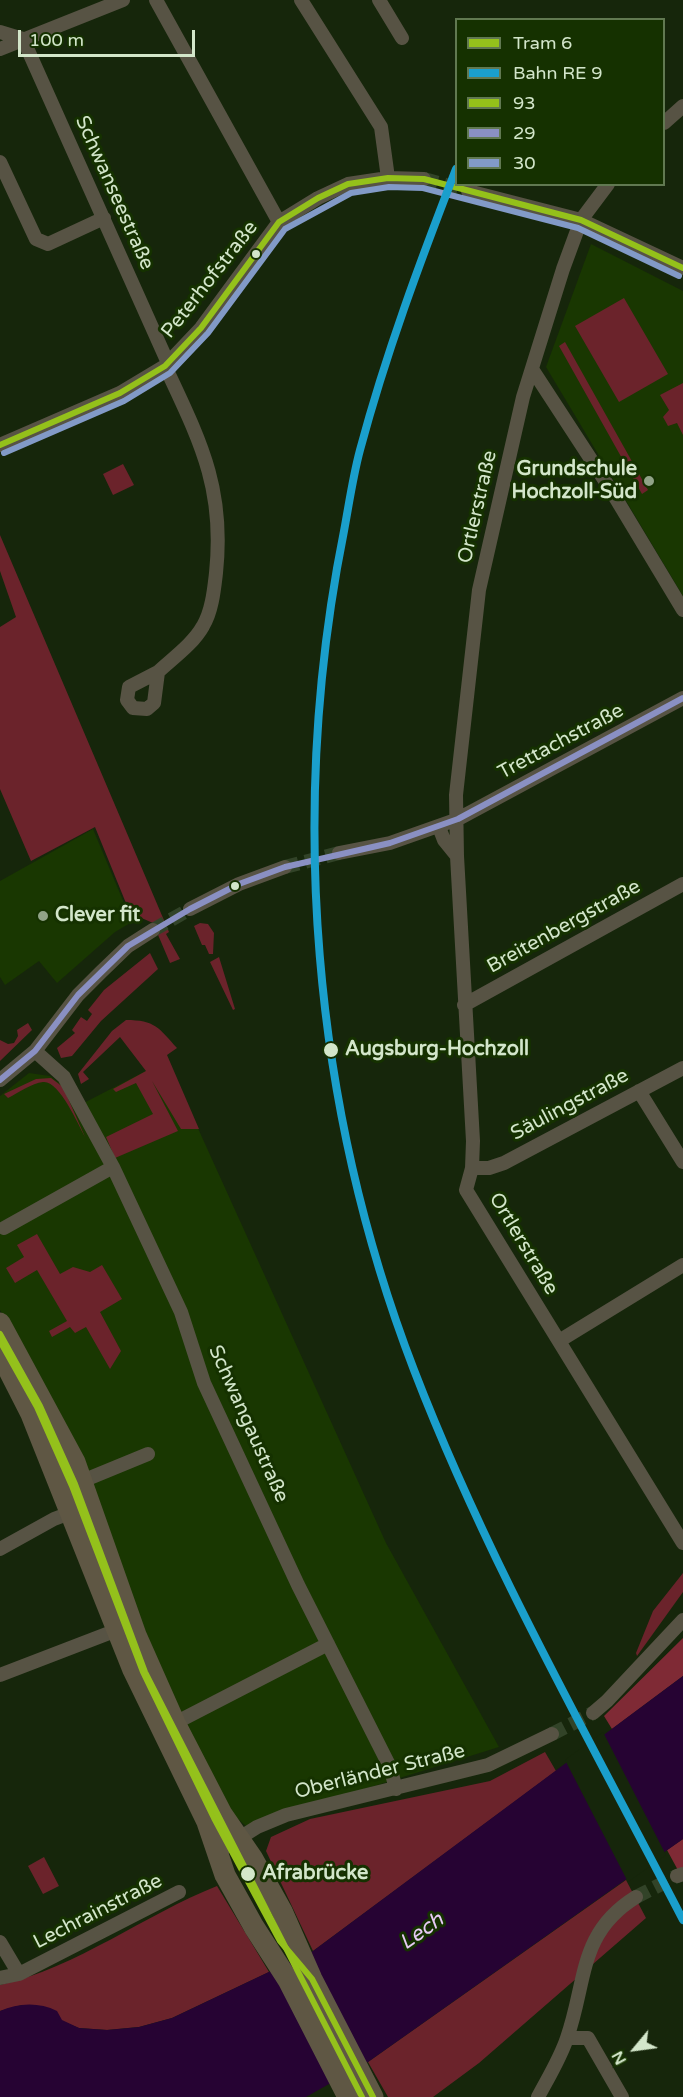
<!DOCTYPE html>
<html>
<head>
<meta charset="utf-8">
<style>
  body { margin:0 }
  #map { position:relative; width:683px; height:2097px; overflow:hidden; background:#16260b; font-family:"Varela Round",sans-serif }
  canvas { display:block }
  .legend { position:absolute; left:455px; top:18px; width:210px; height:168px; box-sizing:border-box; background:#153100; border:2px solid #617951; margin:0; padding:8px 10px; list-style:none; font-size:18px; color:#d3e6ca }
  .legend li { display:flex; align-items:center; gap:12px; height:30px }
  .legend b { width:30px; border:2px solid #617951 }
  .north { position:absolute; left:605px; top:2019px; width:60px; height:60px; -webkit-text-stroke:4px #153100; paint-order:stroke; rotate:241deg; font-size:16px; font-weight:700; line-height:24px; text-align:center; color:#d3e6ca }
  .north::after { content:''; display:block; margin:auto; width:21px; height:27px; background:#d3e6ca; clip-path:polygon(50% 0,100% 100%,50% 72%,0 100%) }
  .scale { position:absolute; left:18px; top:30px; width:177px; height:27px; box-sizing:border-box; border:3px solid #d3e6ca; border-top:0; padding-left:8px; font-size:18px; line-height:21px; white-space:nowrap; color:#d3e6ca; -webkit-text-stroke:4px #153100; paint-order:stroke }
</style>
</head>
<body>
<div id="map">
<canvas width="683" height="2097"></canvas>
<ul class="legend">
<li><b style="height:8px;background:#94c11c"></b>Tram 6</li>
<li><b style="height:8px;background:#1a9fcc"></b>Bahn RE 9</li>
<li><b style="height:8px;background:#94c11a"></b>93</li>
<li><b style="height:8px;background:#8a90c3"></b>29</li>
<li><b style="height:8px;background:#829ac7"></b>30</li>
</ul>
<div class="north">N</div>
<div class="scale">100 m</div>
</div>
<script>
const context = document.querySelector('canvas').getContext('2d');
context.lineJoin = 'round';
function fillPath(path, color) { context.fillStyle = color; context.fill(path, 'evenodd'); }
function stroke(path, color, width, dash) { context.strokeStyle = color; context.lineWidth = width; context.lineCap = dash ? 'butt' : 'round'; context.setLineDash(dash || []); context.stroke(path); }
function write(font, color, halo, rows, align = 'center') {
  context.font = font + ' "Varela Round",sans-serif'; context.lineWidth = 6; context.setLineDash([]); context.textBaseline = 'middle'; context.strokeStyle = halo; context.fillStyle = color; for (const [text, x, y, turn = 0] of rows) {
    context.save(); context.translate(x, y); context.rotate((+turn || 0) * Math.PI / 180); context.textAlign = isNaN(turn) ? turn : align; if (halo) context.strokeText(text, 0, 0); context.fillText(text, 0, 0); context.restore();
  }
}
const built = new Path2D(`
  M591,244L683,291V596L546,367Z
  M93,829L132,922L115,932L57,983L39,961L5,985L0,977V881Z
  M167,1060L386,1543L499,1747L246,1826L231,1813L179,1713L48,1394L0,1310V1096L29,1073L50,1076L62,1085L74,1108Z`);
const green = new Path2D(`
  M624,298L668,374L619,402L575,326Z
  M565,342L648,490L642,494L559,346Z
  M683,383V435L677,423L668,426L663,417L669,410L660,395Z
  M123,464L134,485L113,495L103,474Z
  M0,535L169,932L166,934L180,959L170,963L153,923L130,913L95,827L31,861L0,789V627L16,617L0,571Z
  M200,923L208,924L214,933L213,954H209L205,945H202L194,926Z
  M150,953L158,969L101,1021L72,1056L61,1058L57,1048L75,1033L72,1030L81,1017L87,1021L92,1014L88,1010L104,990Z
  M219,957L235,1009L233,1010L210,962Z
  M126,1020C155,1020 159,1028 177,1048L167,1055L199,1129H181L152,1081L178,1131L115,1158L106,1137L153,1114L136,1083L116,1092L113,1089L146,1071L120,1037L83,1072L89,1079L81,1084L78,1074L112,1031Z
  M28,1023L32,1030L0,1061V1040L8,1044L14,1043L18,1036L17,1030Z
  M51,1078L63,1087L85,1137C78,1124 59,1080 43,1082C32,1083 18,1093 8,1098L4,1094L36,1079Z
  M37,1234L60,1274L73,1267L90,1272L102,1265L122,1299L100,1312L121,1351L110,1369L86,1327L75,1333L70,1327L52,1337L49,1331L67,1321L37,1270L15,1283L6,1268L24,1257L17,1245Z
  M683,1573V1592L637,1656L636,1653L653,1611Z
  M545,1752L556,1771L313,1951L266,1851L271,1837L310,1819L490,1781Z
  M44,1857L59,1886L43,1894L28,1866Z
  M626,1880L646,1918L479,2063L433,2097H388L368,2062Z
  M217,1886L269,1972L172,2018L139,2027L107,2030L79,2028L22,2005L0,2011V1985C78,1967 144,1915 217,1886Z`);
const forest = new Path2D(`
  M683,1638V1676L612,1729L604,1716Z
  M683,1839V1872L680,1874L667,1850Z`);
const water = new Path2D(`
  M683,1676V1839L368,2062L306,2097H0V2011C18,2003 39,2002 57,2011L62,2020L79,2028L107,2030L139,2027L172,2018L313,1951Z`);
const pier = new Path2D(`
  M603,1732L666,1855L628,1882L565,1760Z`);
const minorTunnel = new Path2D(`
  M424,179L468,191
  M285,867L339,853
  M153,930L190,909
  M552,1734L593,1713
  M636,1897L677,1876`);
const minor = new Path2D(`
  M156,0L279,222
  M301,0L381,127L388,178
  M379,0L402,38
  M0,32L23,39
  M23,39L168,363
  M0,49L123,0
  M664,123L683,106
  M0,162L36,239L48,244L104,218
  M468,191L581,220L683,268
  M532,369L609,487L683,610
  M0,445L120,393L165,366L201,328L279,222L318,198L348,184L388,178L424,179
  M158,672C173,658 193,644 203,626C212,611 214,590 216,573C225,488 200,441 165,366
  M158,672L154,703L147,709L133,708L127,700L129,687Z
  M439,827L444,840L457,856L456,795L479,590L523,397L563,269L581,220L608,184
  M339,853L390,843L458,819L683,698
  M457,856L473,1141L472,1168L466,1190L683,1543
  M190,909L239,884L285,867
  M464,1005L683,884
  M35,1051L64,1077L113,1167L181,1312L204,1383L298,1585L390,1767L396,1789
  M0,1080L35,1051L78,995L101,972L128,946L153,930
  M639,1091L683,1162
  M472,1168H489L504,1163L683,1068
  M4,1228L113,1167
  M559,1341L683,1265
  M75,1484L148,1454
  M0,1549L54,1519L78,1510
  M0,1675L117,1630
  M593,1713L607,1701L683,1620
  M175,1723L328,1644
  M219,1851L257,1827L286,1815L488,1765L552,1734
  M677,1876L683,1874
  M0,1942L19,1974
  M0,1978L19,1974L179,1892
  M567,2038H588L622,2097
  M538,2097C548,2078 560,2059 567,2038C587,1981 578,1933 636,1897`);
const primary = new Path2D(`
  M0,1323L75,1462L136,1635L175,1723L222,1814L253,1859L282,1911L312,1979L373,2097
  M0,1353L31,1414L133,1670L207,1822L225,1875L254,1927L288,1980L348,2097`);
const bus1 = new Path2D(`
  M0,445L120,393L165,366L201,328L279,222L318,198L348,184L388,178L424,179L581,220L683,268
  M0,1341L37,1407L72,1486L143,1672L214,1818L280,1941L312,1979L373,2097`);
const bus2 = new Path2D(`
  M0,1080L35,1051L78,995L128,946L190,909L239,884L285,867L390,843L458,819L683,698`);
const bus3 = new Path2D(`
  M4,453L124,401L170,373L208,333L285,229L351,193L389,187L423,188L578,228L679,276`);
const rail1 = new Path2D(`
  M456,169C420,262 386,353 360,450C353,476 349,504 344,531C288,810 312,1105 414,1370C487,1560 590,1740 683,1920`);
const tram1 = new Path2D(`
  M0,1334L40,1406L75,1484L145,1672L362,2097`);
const markers = [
  [256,254,5,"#d3e6ca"],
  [649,481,6,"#91a387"],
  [235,886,5,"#d3e6ca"],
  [43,916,6,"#91a387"],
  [331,1050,8,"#d3e6ca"],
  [248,1874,8,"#d3e6ca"]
];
const streetNames = [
  ["Schwanseestraße",114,193,66],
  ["Peterhofstraße",210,280,-52],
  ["Ortlerstraße",478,507,-77],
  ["Trettachstraße",561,742,-28],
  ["Breitenbergstraße",564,927,-29],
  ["Säulingstraße",570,1105,-28],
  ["Ortlerstraße",523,1244,59],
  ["Schwangaustraße",248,1424,66],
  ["Oberländer Straße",380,1772,-14],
  ["Lechrainstraße",98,1912,-27]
];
const poiNames = [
  ["Grundschule",637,470],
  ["Hochzoll-Süd",637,493],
  ["Clever fit",55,916,"left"]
];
const stopNames = [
  ["Augsburg-Hochzoll",345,1050],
  ["Afrabrücke",262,1874]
];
const waterNames = [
  ["Lech",422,1932,-35]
];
fillPath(built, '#193701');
fillPath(green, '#6b232b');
fillPath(forest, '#7f2a35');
fillPath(water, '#260333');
fillPath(pier, '#16260b');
stroke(minorTunnel, '#324328', 14, [14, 7]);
stroke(minor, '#575344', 14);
stroke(primary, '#5f5744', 21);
stroke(bus1, '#94c11a', 6);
stroke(bus2, '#8a90c3', 6);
stroke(bus3, '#829ac7', 6);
stroke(rail1, '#1a9fcc', 8);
stroke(tram1, '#94c11c', 6);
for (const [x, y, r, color] of markers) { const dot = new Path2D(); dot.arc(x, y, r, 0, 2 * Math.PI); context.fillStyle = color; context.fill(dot); stroke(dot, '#153100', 2); }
write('20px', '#d3e6ca', '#153100', streetNames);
write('bold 20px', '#d3e6ca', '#153100', poiNames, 'right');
write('bold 20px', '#d3e6ca', '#153100', stopNames, 'left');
write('italic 21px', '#e8cbf6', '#153100', waterNames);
</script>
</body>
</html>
